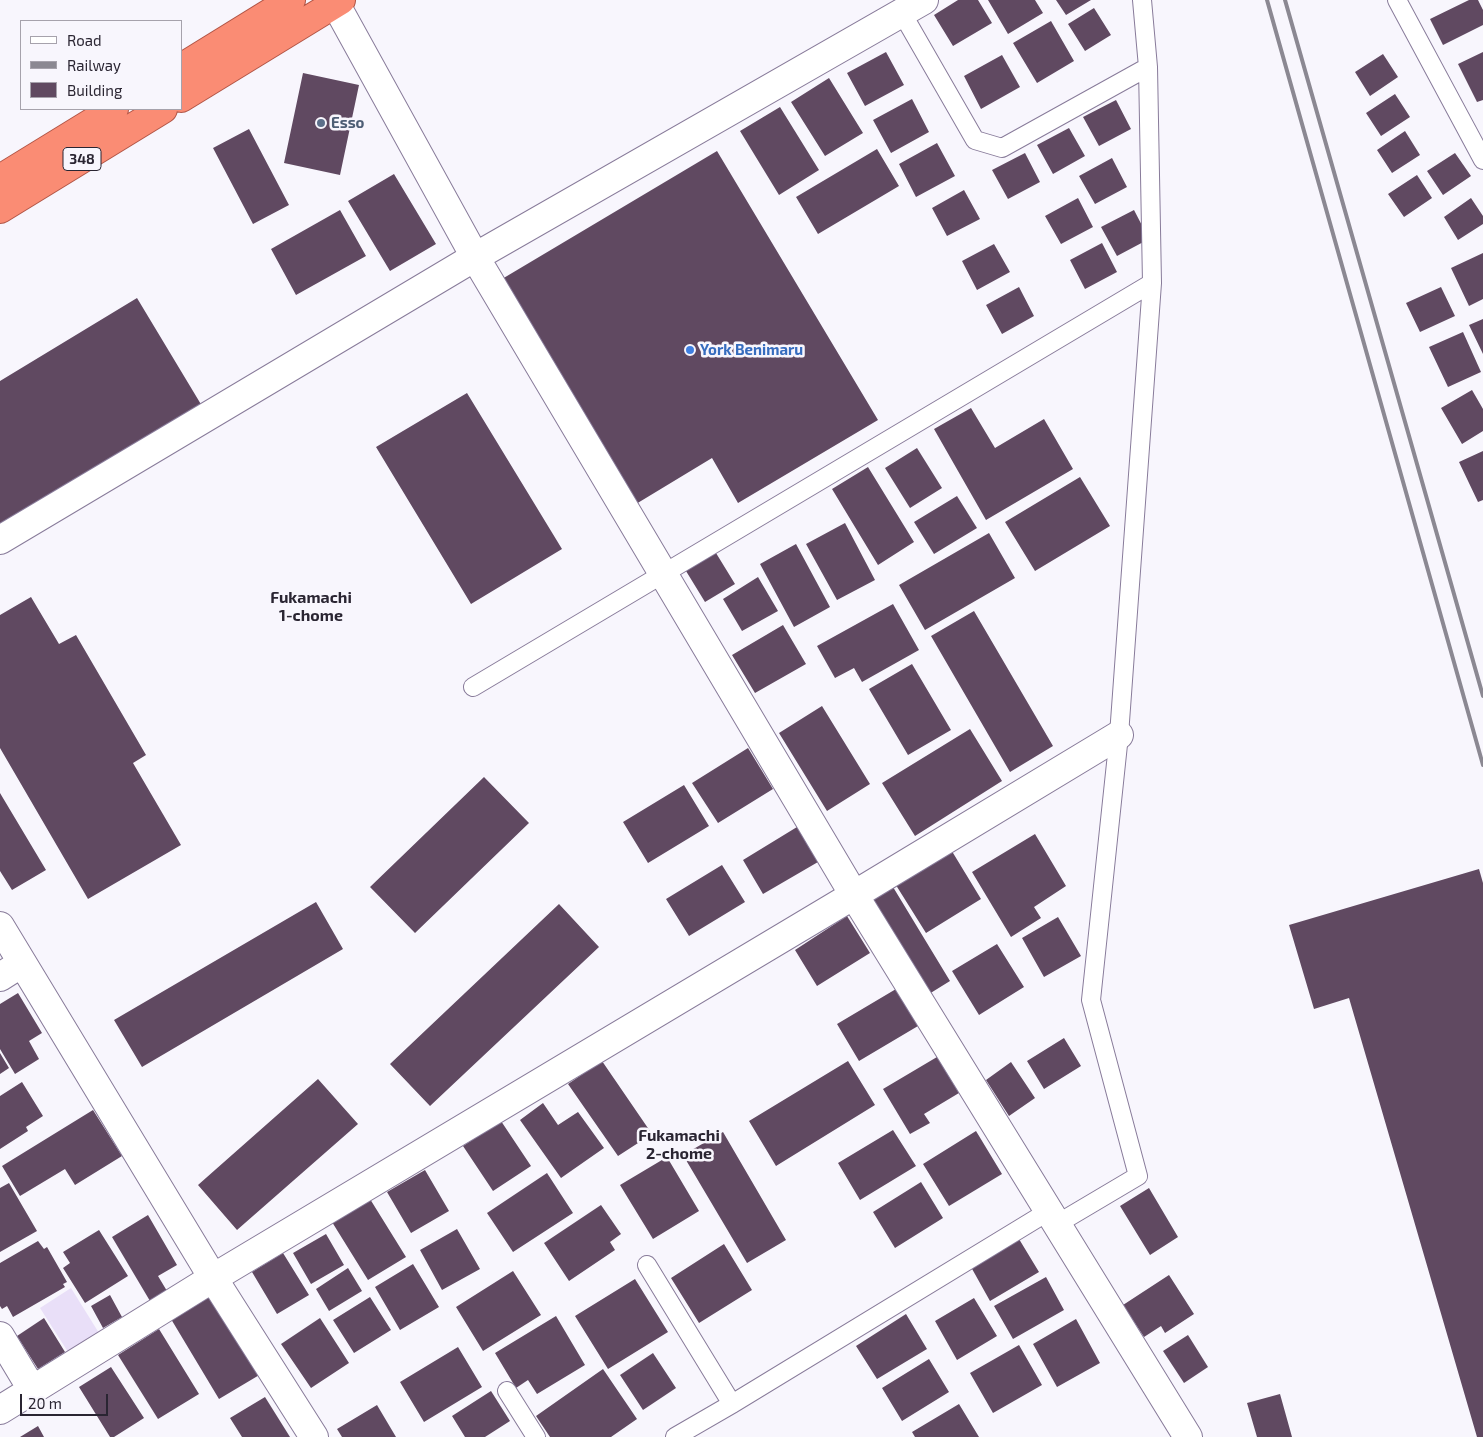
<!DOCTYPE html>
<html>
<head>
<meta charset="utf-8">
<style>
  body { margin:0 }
  #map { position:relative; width:1483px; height:1437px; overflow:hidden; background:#f8f6fd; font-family:"Exo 2",sans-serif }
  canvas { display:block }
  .legend { position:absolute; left:20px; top:20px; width:162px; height:90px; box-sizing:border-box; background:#f8f6fd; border:1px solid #a6a2ac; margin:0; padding:6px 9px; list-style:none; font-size:15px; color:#2a2532 }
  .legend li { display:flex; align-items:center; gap:10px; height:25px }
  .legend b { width:25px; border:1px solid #a6a2ac }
  .scale { position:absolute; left:20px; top:1394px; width:88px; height:22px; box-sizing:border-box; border:2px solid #2a2532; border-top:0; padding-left:6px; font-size:15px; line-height:18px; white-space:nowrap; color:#2a2532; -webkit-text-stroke:4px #f8f6fd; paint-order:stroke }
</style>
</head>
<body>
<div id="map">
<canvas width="1483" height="1437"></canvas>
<ul class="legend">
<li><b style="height:6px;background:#fff"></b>Road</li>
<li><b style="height:6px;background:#8b8892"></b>Railway</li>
<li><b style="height:14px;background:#604961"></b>Building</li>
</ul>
<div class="scale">20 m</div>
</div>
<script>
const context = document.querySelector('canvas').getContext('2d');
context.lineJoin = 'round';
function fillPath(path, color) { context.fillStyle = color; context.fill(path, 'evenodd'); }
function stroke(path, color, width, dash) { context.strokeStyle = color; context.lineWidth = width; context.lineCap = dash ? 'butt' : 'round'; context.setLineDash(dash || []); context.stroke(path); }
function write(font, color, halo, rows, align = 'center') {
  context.font = font + ' "Exo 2",sans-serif'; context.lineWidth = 5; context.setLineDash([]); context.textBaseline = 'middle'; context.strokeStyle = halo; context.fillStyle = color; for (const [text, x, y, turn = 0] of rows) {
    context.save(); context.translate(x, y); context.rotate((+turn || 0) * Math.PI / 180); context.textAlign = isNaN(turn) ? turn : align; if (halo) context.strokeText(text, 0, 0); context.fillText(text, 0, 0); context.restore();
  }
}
const green = new Path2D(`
  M71,1288L99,1333L68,1352L40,1308Z`);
const building = new Path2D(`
  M958,0H978L992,23L953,46L934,15Z
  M988,0H1035L1043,13L1008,34Z
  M1056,0H1091L1066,15Z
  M1469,0H1478L1483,10V25L1443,45L1430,19Z
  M1094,8L1111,35L1085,51L1068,24Z
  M1051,21L1074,61L1037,83L1013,43Z
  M886,52L904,85L865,106L847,73Z
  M1483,52V100L1477,102L1458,64Z
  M1383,54L1398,77L1370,96L1355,72Z
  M1002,55L1020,87L981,109L964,76Z
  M303,73L359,85L340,175L284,163Z
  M829,78L863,133L825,156L791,102Z
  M1395,94L1410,117L1381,136L1366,113Z
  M912,99L929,132L891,153L873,120Z
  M1116,100L1131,129L1099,146L1083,117Z
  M780,107L819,170L779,195L740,131Z
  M1069,128L1085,156L1053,174L1037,145Z
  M249,129L289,205L253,224L213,148Z
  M1405,131L1420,155L1392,173L1377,150Z
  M937,143L955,176L916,197L899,164Z
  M877,149L899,186L818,234L796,197Z
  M717,151L878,420L738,503L712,458L636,504L502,279Z
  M1025,153L1040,182L1008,199L992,170Z
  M1455,153L1471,176L1443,195L1427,171Z
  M1112,158L1127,187L1095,204L1079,176Z
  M394,174L436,244L390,271L348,201Z
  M1417,175L1432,198L1404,217L1388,194Z
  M964,190L980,219L947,236L932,208Z
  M1078,198L1093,227L1061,244L1045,216Z
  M1471,198L1483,216V224L1458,240L1444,217Z
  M340,210L366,256L296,295L271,249Z
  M1134,210L1149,239L1117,256L1101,227Z
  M1102,243L1117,272L1085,289L1070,260Z
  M994,244L1010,272L977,290L962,261Z
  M1483,253V299L1469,306L1451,268Z
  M1019,287L1034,316L1002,334L986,305Z
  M1441,287L1455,316L1420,332L1406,303Z
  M137,298L202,406L0,527V381Z
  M1483,319V354L1469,325Z
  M1463,332L1481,372L1448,387L1429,347Z
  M1472,390L1483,409V431L1462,444L1441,408Z
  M467,393L562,549L471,604L376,447Z
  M971,408L995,448L1044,419L1073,469L986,520L934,429Z
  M917,448L942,488L910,508L885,468Z
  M1483,451V500L1478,502L1459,462Z
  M868,467L914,542L878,565L832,489Z
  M1080,477L1110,526L1035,571L1005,522Z
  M957,496L977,528L934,554L914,522Z
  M845,523L875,580L837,600L806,544Z
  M989,533L1015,578L925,630L899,585Z
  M796,544L830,607L794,627L760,564Z
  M716,553L735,584L705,602L686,571Z
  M758,577L778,611L742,631L723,599Z
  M31,597L59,644L76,635L146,755L133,763L181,845L88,899L0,748V615Z
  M893,604L919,650L862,682L854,668L835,678L817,646Z
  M974,611L1053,746L1010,772L931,636Z
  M783,625L806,664L755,693L732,655Z
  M912,664L951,730L908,755L869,689Z
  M822,706L870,784L827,811L779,733Z
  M970,729L1002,781L915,836L882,783Z
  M748,748L773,789L718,823L692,783Z
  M484,777L529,823L415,933L370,887Z
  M684,785L709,826L648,863L623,822Z
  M0,793L46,870L12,890L0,871Z
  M797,827L818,862L763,894L743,860Z
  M1035,834L1066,886L1034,907L1041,918L1011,937L972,872Z
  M950,848L981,899L926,933L894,882Z
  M722,865L745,902L689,936L666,899Z
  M1479,869L1483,883V1437H1477L1349,998L1314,1009L1289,925Z
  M893,887L950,981L929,994L872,900Z
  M316,902L343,949L142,1067L114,1020Z
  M559,904L599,947L430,1106L390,1064Z
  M847,916L870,953L817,986L795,950Z
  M1058,917L1081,956L1044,977L1022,938Z
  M997,944L1024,987L979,1015L952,971Z
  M896,989L918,1026L859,1061L837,1024Z
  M18,993L42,1033L29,1041L39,1059L15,1074L0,1049V1004Z
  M1064,1038L1081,1066L1044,1089L1027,1061Z
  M0,1053L9,1068L0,1074Z
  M937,1057L959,1093L924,1114L930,1123L910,1134L883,1089Z
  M602,1061L652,1134L618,1156L568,1084Z
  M848,1061L875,1105L776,1166L749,1121Z
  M1011,1062L1035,1098L1009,1116L986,1080Z
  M318,1079L358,1124L237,1230L198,1185Z
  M22,1082L43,1116L26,1127L28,1131L0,1149V1096Z
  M543,1103L558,1125L578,1112L604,1148L561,1178L520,1120Z
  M93,1110L122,1156L75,1185L65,1169L20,1196L2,1166Z
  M501,1121L531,1166L493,1191L463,1146Z
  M893,1130L916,1166L860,1200L838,1163Z
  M976,1131L1002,1174L949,1206L923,1164Z
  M723,1132L786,1240L747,1263L683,1155Z
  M667,1157L699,1211L653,1239L620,1185Z
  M425,1170L449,1211L411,1233L387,1192Z
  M547,1173L573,1213L513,1252L487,1213Z
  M921,1182L943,1218L895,1248L873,1212Z
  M9,1183L37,1231L0,1252V1188Z
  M1149,1188L1178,1237L1150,1255L1120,1206Z
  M370,1199L406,1257L368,1280L332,1222Z
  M601,1205L621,1234L610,1242L615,1250L569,1281L544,1243Z
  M148,1215L177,1265L158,1276L167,1291L150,1301L112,1237Z
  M457,1229L480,1269L442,1290L420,1250Z
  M99,1230L128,1276L85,1303L63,1268L70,1263L63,1252Z
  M326,1234L344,1265L311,1284L293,1253Z
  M1019,1239L1039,1272L990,1301L971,1267Z
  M38,1241L44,1249L47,1247L67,1282L63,1284L65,1287L13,1317L7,1306L2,1309L0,1306V1263Z
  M724,1244L752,1290L699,1323L671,1278Z
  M283,1253L309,1295L277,1314L252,1272Z
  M413,1264L439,1307L400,1330L375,1287Z
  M348,1268L362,1291L329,1311L316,1289Z
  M513,1271L541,1315L483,1351L456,1307Z
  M1169,1275L1194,1314L1165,1333L1161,1326L1144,1337L1123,1305Z
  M1046,1277L1064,1310L1013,1339L994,1306Z
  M635,1279L668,1332L608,1369L575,1316Z
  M213,1293L261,1374L219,1399L171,1319Z
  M110,1295L122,1317L103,1328L91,1306Z
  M370,1297L391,1330L354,1353L333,1320Z
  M974,1298L997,1336L957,1360L935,1321Z
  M906,1314L927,1349L877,1379L856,1346Z
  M556,1316L585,1365L537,1394L528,1380L516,1388L495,1353Z
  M44,1318L65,1352L38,1369L17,1336Z
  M320,1318L349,1363L311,1388L281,1344Z
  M1076,1319L1100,1363L1057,1387L1033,1344Z
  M159,1329L199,1394L158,1419L118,1355Z
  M1188,1335L1208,1367L1184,1383L1163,1351Z
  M1019,1345L1042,1385L993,1413L970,1373Z
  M458,1347L482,1387L424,1422L400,1382Z
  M653,1353L676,1388L643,1410L620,1375Z
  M929,1359L949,1392L902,1421L882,1388Z
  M111,1367L144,1418L114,1437H110L79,1387Z
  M603,1369L637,1419L611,1437H550L536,1416Z
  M491,1391L510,1421L485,1437H465L452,1416Z
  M1280,1394L1292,1437H1257L1247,1403Z
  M265,1397L290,1437H242L230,1418Z
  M959,1404L979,1437H915L912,1432Z
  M377,1405L396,1437H342L337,1429Z
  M38,1426L44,1437H20Z`);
const service = new Path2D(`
  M1397,0L1483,160
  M902,13L975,140L1002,148L1148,67
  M473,687L1152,283
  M1057,1224L1138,1176L1091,1000L1119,735L1152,283L1148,67L1142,0
  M647,1265L732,1404
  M507,1391L536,1437
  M675,1437L732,1404L1049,1211`);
const minor = new Path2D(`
  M335,3L475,257L854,895L1188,1437
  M0,540L475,257L924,0
  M0,926L213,1278L314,1437
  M0,977L22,963
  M0,1336L33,1391
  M0,1410L213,1278L854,895L1119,735`);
const trunk = new Path2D(`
  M181,68L291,0
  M181,98L341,0
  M0,179L114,109
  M0,209L163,109`);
const rail = new Path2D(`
  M1267,0L1483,765
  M1285,0L1483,696`);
const markers = [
  [321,123,5,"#5c6f8a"],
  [690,350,5,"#3f7fe0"]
];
const shields = [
  [82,159,38]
];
const shieldNames = [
  ["348",82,159]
];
const serviceNames = [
  ["Esso",331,123]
];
const shopNames = [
  ["York Benimaru",700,350]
];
const neighbourhoodNames = [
  ["Fukamachi",311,598],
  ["1-chome",311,616],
  ["Fukamachi",679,1136],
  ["2-chome",679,1154]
];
fillPath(green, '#e9dff8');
fillPath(building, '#604961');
stroke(service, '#887b9a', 20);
stroke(minor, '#887b9a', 30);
stroke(trunk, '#b15546', 30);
stroke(service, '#fff', 18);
stroke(minor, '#fff', 28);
stroke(trunk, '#fa8c74', 28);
stroke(rail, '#8b8892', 4);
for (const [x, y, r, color] of markers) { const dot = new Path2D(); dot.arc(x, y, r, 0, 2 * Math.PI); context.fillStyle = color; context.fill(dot); stroke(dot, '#f8f6fd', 2); }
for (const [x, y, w] of shields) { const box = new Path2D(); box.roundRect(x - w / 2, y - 11.5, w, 23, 4); context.fillStyle = '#f8f6fd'; context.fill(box); stroke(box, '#2a2532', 1); }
write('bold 14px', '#2a2532', null, shieldNames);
write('bold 15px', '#4e5e75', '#f8f6fd', serviceNames, 'left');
write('bold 15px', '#366cbe', '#f8f6fd', shopNames, 'left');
write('bold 16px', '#2a2532', '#f8f6fd', neighbourhoodNames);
</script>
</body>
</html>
